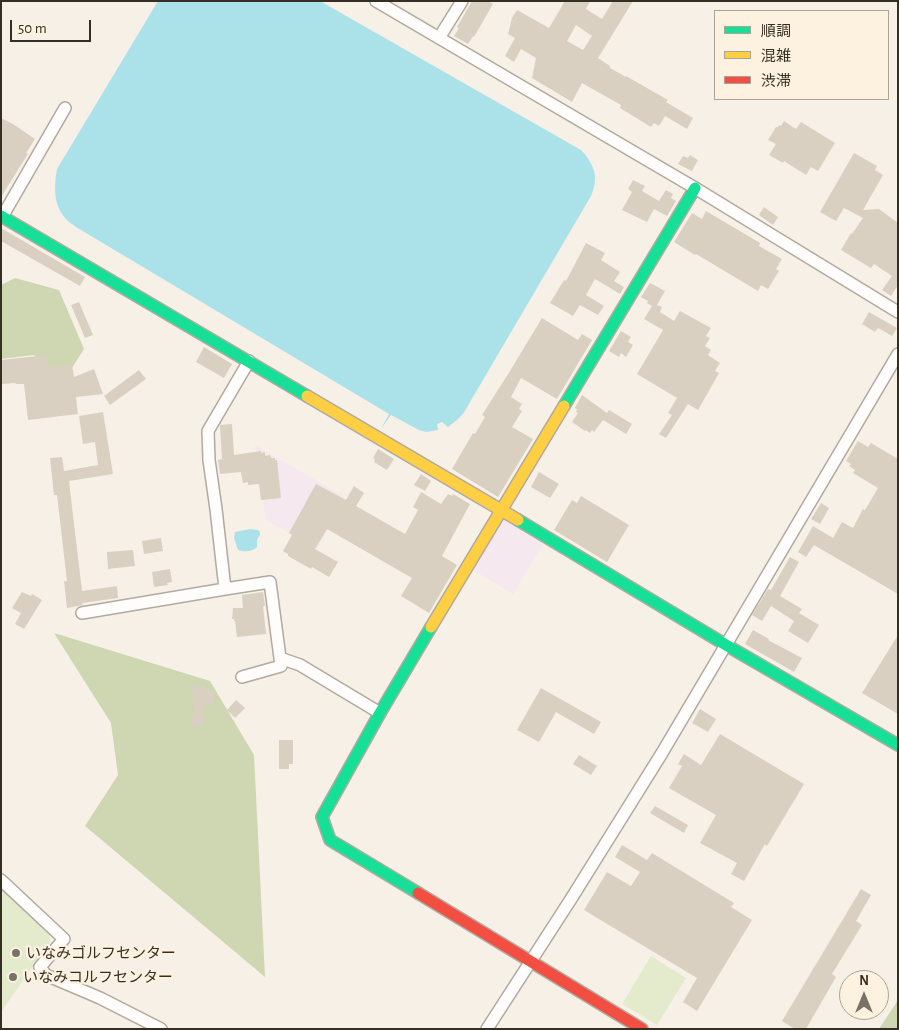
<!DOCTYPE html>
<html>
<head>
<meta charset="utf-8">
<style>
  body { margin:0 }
  #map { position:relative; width:899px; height:1030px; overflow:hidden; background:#f7f0e6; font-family:"Alegreya Sans","Noto Sans JP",sans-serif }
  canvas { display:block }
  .frame { position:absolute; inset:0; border:2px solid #352e22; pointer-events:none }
  .legend { position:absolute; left:714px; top:10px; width:175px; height:90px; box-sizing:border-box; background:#fdf1e0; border:1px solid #ada394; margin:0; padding:6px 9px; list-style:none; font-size:15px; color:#352e22 }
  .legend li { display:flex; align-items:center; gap:10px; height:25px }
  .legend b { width:25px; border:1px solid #ada394 }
  .north { position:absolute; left:839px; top:970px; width:50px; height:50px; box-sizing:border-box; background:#fdf1e0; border:1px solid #ada394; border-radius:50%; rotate:0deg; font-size:14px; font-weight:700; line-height:20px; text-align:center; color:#352e22 }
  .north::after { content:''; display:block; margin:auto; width:18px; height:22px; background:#797267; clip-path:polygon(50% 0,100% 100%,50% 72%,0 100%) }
  .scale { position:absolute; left:10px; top:20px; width:81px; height:22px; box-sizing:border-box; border:2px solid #352e22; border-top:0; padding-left:6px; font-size:15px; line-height:18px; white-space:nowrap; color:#352e22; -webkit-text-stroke:4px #fdf1e0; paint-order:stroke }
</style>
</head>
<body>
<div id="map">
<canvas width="899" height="1030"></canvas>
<div class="frame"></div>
<ul class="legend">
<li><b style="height:6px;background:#16e098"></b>順調</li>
<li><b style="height:6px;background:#ffcf43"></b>混雑</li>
<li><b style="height:6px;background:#f24e42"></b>渋滞</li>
</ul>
<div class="north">N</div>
<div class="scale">50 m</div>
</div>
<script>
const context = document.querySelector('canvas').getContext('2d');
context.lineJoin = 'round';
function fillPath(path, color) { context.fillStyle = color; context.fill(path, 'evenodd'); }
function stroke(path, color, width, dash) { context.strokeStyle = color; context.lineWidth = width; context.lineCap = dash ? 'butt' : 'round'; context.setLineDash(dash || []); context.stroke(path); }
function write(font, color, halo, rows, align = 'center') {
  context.font = font + ' "Alegreya Sans","Noto Sans JP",sans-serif'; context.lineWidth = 4.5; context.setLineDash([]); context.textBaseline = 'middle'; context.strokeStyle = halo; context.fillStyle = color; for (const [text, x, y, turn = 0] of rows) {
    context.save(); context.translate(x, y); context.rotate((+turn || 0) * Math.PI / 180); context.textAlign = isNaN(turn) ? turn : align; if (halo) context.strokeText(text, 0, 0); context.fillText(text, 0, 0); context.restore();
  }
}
const industrial = new Path2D(`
  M255,445L346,498L317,549L266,520Z
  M501,518L543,544L513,594L470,568Z`);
const green = new Path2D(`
  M1,886L49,931L50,942L1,1012Z
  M651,956L686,978L657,1025L622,1004Z`);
const forest = new Path2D(`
  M15,278L59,290L84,349L65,379L34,355L1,359V285Z
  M54,633L210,681L254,755L265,977L85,826L118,775L111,723Z
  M898,1000V1029H879Z`);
const water = new Path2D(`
  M158,1H320L581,150C588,157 596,169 595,180C595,185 593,191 591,196L463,414L457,420L448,427L442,422L437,424L438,430L426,432L419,430L391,415L381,429L389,414L76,227C73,224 68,222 66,219C53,205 54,187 57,169Z
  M250,529L258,530L260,532V535L257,540V547C252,552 244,552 238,550L234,538L235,532Z`);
const building = new Path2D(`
  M472,1H488L493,4L474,37L473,36L468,44L454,36L459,28L457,27Z
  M565,1H590L586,9L602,19L613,1H633L598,58L610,66V68L626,77V76L668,100L666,102L693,118L687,129L665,116L659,126L654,123L651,127L620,108L621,105L582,83L572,102L532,78L536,58L521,49L514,62L505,56L515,38L508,34L512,18L517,10L549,28ZM576,25L592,36L583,50L567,41Z
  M1,118L13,124L35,139L26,153L28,154L1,197Z
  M784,121L796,129L801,122L835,143L818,171L811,167L806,175L784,161L783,163L769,155L776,144L768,140L776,127H778L779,125L781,126Z
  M854,153L877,166L875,170L883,175L863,210L879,209L898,223V285L891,296L882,290L892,276L874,264L871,268L841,250L851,233L852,234L863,218L844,208L836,221L820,212Z
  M690,155L698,160L692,171L678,164L683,156L688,158Z
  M633,180L645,186L642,191L659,201L666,190L673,194L671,198L676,201L667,216L654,209L647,222L622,210L632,192L628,189Z
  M764,207L778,217L773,225L759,215Z
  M706,211L760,243L759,246L782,259L776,269L779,271L768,289L761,285L758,291L696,254L695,255L674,242L692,213L702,219Z
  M1,228L85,277L80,286L1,241Z
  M586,243L605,253L601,260L620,272L614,281L624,287L620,294L595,279L586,295L604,306L598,315L580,305L573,316L550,303L564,280L566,281Z
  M650,283L665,291L657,305L662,307L660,312L674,321L680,311L711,328L706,336L710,338L705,346L711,350L708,355L720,363L715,371L719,373L698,410L688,404L666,438L659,434L672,415L668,413L677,398L637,374L663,330L644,319L652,306L647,303L648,301L641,297Z
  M79,302L93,335L85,338L71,305Z
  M869,312L897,328L892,336L878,328L875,332L862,324Z
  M542,318L578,340L582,334L592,340L557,399L521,378L511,397L522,404L519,409L522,411L512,427L533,439L498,497L452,469L473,433L475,434L485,417L482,415L510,371Z
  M621,331L631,337L628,342L633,345L626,357L621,353L619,357L609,351Z
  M204,347L232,364L224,378L196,362Z
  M47,355L49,367L72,365L74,377L94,369L103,394L76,397L78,414L28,420L24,384H16L15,383L2,384L1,360Z
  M139,370L146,379L110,405L104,396Z
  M582,395L607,413L609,410L632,424L626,434L603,420L594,432L592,430L590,433L586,430L585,431L572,422L578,413L576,412L577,409L575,408Z
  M103,412L113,474L69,481L82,591L117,586L118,598L82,603L83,605L67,608L64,581H67L57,495H54L50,458L62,457L64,471L98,465L95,442L83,444L79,416Z
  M232,424L234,455L261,451V453L265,452V456L270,455L271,458H275V460H277L281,498L261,500L259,484L248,485V482L243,483L241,472L220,474L218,460L222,459L220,425Z
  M858,441L868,447L871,443L898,459V594L814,545L806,557L798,552L813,526L833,538L842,522L853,528L863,509L865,510L878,488L853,473L855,470L849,466L851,464L846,461Z
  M378,449L394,459L387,470L374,462L375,459L373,458Z
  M539,472L559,484L550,498L531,487Z
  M421,474L431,481L425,491L414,485Z
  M316,484L346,500L354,486L364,493L356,506L405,534L418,510L413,507L421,492L441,504L448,494L452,496L453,494L470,504L442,556L457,565L429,613L401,596L412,578L327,529L315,549L338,562L329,577L312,567L311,569L288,556V554L283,551L292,535L289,533Z
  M581,496L629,525L607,562L554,530L572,500L577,503Z
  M821,503L829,508L820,524L811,519Z
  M161,538L163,551L144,554L142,541Z
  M133,550L135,566L108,569L107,552Z
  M790,557L799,562L780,596L802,609L799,613L819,625L808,643L788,631L794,621L771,606L762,621L752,615L768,589L771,590Z
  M170,569L172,582L167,583L168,585L154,587L152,572Z
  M22,592L31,596L32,594L42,600L24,629L15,624L21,613L12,608Z
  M263,592L265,606H263L266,634L237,637L235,621H234V619H232L233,608H243L242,595Z
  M753,630L769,639L768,640L802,658L794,672L745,644Z
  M898,635V714L862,693Z
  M204,685L205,691L213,690L214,704L204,705V727L192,726V715H195L192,693H193L192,687Z
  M541,688L601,722L594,734L556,712L539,742L517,730Z
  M236,700L245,708L235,718L227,710Z
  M700,709L716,719L708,732L692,723Z
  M720,734L804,784L767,846L765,844L744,881L731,874L737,863L700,843L716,815L669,788L682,766L678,764L684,754L701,765Z
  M279,740H293V764H289V769H279Z
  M579,755L597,766L591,775L573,764Z
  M655,806L688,825L684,833L650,813Z
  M622,845L647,860L652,853L734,903L731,907L752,920L697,1011L683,1002L697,978L584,910L607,872L631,886L640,872L615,857Z
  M861,889L871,895L856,921L862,925L832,974L836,977L806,1029H795L782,1021Z`);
const street = new Path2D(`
  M376,1L695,188L898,312
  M439,38L462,1
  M2,217L65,108
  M249,361L208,431L209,460L216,509L225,589L270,582L280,658L300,665L380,713
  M82,613L225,589
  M242,677L281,666L280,658
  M1,880L64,939L40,967L46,975L100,998L161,1029
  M487,1029L571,899L662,753L898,354`);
const fast = new Path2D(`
  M1,216L307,396
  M564,406L695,188
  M518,520L726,645L898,745
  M418,893L330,840L322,817L380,713L431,627`);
const slow = new Path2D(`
  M307,396L518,520
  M431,627L564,406`);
const jam = new Path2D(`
  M418,893L642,1029`);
const markers = [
  [16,953,5,"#797267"],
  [13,977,5,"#797267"]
];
const poiNames = [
  ["いなみゴルフセンター",26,953],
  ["いなみコルフセンター",23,977]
];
fillPath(industrial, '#f5e8ee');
fillPath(green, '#e4eacc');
fillPath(forest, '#ced7b2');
fillPath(water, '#abe2e9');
fillPath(building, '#dad0c1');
stroke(street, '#b0aaa0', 14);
stroke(fast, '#b0aaa0', 14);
stroke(slow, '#b0aaa0', 14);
stroke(jam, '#b0aaa0', 14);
stroke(street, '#fefdfb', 11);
stroke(fast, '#16e098', 11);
stroke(slow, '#ffcf43', 11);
stroke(jam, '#f24e42', 11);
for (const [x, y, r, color] of markers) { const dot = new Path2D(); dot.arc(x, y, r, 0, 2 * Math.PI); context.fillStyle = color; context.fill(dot); stroke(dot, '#fdf1e0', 2); }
write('15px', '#352e22', '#fdf1e0', poiNames, 'left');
</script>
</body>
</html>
